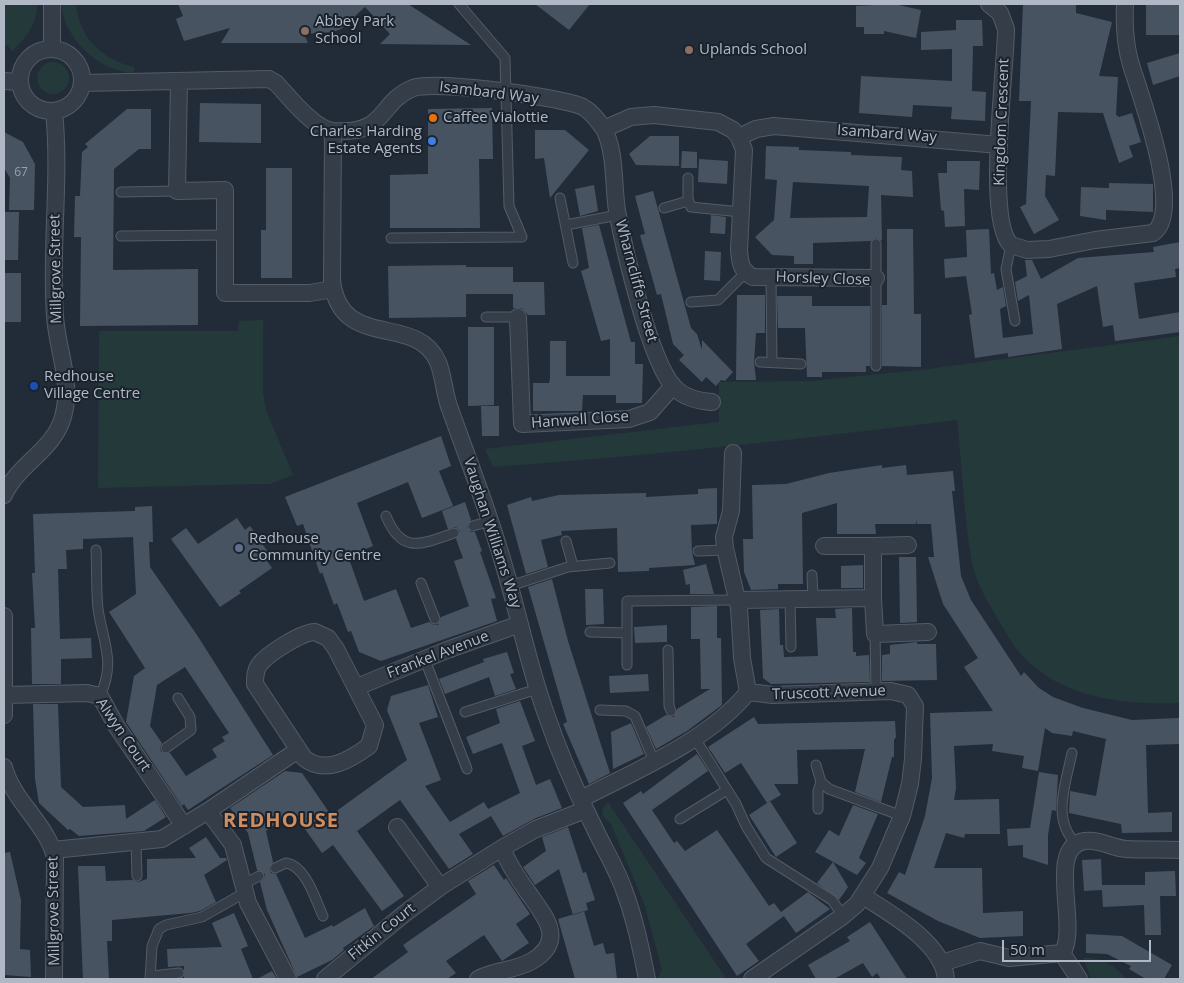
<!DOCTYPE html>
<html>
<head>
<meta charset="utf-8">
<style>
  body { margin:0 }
  #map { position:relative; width:1184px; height:983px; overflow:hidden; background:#222c38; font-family:"Open Sans",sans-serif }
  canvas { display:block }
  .frame { position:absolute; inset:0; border:5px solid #b0b8c5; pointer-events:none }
  .scale { position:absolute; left:1002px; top:940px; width:149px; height:22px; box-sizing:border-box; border:2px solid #b0b8c5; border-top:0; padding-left:6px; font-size:15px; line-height:18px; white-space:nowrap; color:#b0b8c5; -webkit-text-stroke:4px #1a232d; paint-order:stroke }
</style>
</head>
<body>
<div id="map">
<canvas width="1184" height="983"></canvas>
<div class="frame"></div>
<div class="scale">50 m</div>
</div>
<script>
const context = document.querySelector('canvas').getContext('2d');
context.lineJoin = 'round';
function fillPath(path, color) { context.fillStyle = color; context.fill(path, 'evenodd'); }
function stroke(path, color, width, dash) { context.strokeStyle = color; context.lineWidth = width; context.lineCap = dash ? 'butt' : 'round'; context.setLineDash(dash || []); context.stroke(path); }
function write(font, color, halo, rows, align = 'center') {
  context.font = font + ' "Open Sans",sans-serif'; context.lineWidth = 4; context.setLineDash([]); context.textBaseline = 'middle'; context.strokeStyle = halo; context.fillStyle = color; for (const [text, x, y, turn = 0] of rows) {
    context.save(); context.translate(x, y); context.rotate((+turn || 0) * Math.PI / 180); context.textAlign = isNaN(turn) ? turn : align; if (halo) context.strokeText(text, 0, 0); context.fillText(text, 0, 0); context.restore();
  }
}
const green = new Path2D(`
  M4,4H37C37,25 26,37 12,52L8,45L4,46Z
  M61,4H76C79,38 102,59 134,67V73C100,72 64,39 61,4Z
  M37 78a16 16 0 1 1 32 0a16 16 0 1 1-32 0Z
  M263,320V392L266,410L293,475L270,484H260L98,488L99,331H238L239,321Z
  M1180,336V703C1120,705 1055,698 1015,647C1009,639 1005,630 999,621C988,602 977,585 972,563C964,518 962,466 957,420C803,439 649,456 493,467L485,449L719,422V382L810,381L920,370Z
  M608,802L725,977L722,979H657L662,970L645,906L611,824L603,816L602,810Z
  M1083,958C1101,956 1116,966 1126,979H1091Z`);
const building = new Path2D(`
  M178,4H408L471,45L380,44L390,34L365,7L341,29L333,32L304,34L308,43H221L230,28L184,41L176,19L183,16Z
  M535,4H590L569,30Z
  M894,4L921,10L916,38L884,31V34H864V27H856V6Z
  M1023,4H1076V13L1112,22L1099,76L1118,77L1116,115L1119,117L1132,113L1141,142L1129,146L1133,157L1119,163L1103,113L1058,112L1055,176L1046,175L1045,196L1059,220L1034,234L1020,207L1026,204L1031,101H1019Z
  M1146,4L1180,5V35H1146Z
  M956,20H982L983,46H973L972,91L986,92L985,121L951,119L952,107L913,105L912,117L859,113L861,76L952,81V49L921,50V32L956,30Z
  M1180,53V76L1153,85L1147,63Z
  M200,103L261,104V143L199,142Z
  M492,108L493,159H479L480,228H390V175L428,174V109Z
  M127,109H151V149H139L114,169L113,270L198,269V325L80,326L81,237H74L75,196H80L82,152L88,147L85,144Z
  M535,130H565L589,150L550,198L544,158L535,159Z
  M4,132L23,142L35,164L34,210H9L10,178L4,168Z
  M650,136H679V166L636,165L629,154Z
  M766,146L799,147V150L851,152V155L902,157L901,170L912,171L913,197L881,195L882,241L876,238L871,241L813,243V264H794V256L772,255L755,237L774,220L777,180L765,179ZM793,182L869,186L867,217L790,218Z
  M682,151L697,152V168H681Z
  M699,159L728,161L727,184L698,182Z
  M947,161H980L979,190L964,189L965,226L945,227L944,211L941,210L938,173H947Z
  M266,168H292V278H261V230H266Z
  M1109,183L1153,184V212L1106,210V220L1080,216L1081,187L1109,188Z
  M594,185L598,211L580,216L575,189Z
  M653,191L691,328L697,334L702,350V340L733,372L725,381L721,380L716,386L706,377L702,382L679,360L684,355L673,344L661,294L657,295L640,235L645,234L635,196Z
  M4,212H19L18,260H4Z
  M711,215L726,217L725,234L710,233Z
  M599,225L631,342H635V364H643L642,403H616V395H583L582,411H533V383H549L550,379V341H566V376H610V339L601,341L581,271L589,268L582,228Z
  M887,229H913L914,314H921V367L882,366V305H887Z
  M989,229L991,274L994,273L997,290L1003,287L1006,306L1000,309L1003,338L1033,334L1029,295L1018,301L1015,282L1027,276L1025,260H1032L1041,279L1078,258L1154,252L1153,247L1180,242V268L1175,269L1176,277L1134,283L1139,319L1180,312V332L1115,341L1113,325L1103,327L1097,286L1057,304L1062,349L1008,357V353L975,358L969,315L972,314L966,276L945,278L944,259L967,257L966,230Z
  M705,251L721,252L720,281L704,280Z
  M466,265V267H513V294H466V317L389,318L388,266Z
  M4,273H21V322H4Z
  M513,282H544L545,315H528L522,308H513Z
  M737,295H765V333H756L754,362L756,380H736Z
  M777,296H812V306H870V366H866V372H822V377H807L805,328H778Z
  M468,327H494V405L468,406Z
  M481,406H499V436H482Z
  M441,436L451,466L439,471L453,506L422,518L408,482L357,503L373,546L348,556L364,601L396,589L411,628L429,622L434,625H438L441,617L469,606L454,561L463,558L456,539L460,531L456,527L448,529L442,511L465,502L471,520L467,527L471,532H475L482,551L480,552L496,598L491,599L497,621L381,661L359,652L351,631L348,632L337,603L334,605L322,572L320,574L303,524L297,526L285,497Z
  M882,465V468L906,465L907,475L953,471L955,491H952L961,576L971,600L1021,676L1024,672L1039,688L1053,697L1083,708L1132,720L1179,718L1180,744L1146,745L1148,813L1172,812V832L1122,833L1121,824L1069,813L1070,791L1096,796L1106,739L1073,731L1072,736L1052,733L1045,728L1038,771L1022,768L1024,756L992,751L993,744L954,746L956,788L954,800L999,799L1000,834H965L964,838L946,833L934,868H982L983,913L1023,911V936L980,938L938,921L887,893L899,872L905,875L925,816L932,778L930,713L993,711L964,667L978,658L943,604L928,557H934L931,524H917L916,520V524H875L876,534H837V503L802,513L803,584H778V589L751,590L744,572L743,539H753L752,485L786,484L829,473Z
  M717,488V524L691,525L692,552L695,565L649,568V571L618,572L617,528L561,531L562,535L541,540L548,567L526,574L507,505L531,497L532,501L559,495L646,493V497L698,494V489Z
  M152,506L153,542H149L150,567L197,635L273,755L188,810L184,804L182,806L126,722L134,676L145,668L109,612L136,594L133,537L83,539V549L66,550L67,569H58L60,639L91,638L92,658L61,659V684H32L31,628H35L32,573H35L33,514L135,511V507ZM185,667L229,733L222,737L225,741L212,749L217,757L186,776L170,753L161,752L160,748L162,743L150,726L157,685Z
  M237,518L245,530L250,526L268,552L263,555L272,568L239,591L241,593L220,607L171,539L186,528L198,544Z
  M899,557H916L917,622L900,623Z
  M706,564L714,594H690V584L686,585L683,570Z
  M863,565V588H841V566Z
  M552,579L568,641L610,773L589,784L563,724L567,722L528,587Z
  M585,589H603L604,624L586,625Z
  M717,606V638H721L722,705L687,731L656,749L646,727L666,715L674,717L677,709L710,689H701L700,639H691V607Z
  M852,608L853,652H856V656L869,655L870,682L771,684L763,678L760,610L779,609L780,645H783L784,657L818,656L816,618H836L835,609Z
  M667,625V642L635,643L634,627Z
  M917,642V644H936L937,680L882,681V655L890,654V645Z
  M507,652L514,673L510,674L516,689L495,696L489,677L445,694L439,679L484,662L483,659Z
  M648,674L649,691L610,693L609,676Z
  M428,685L438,717L419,723L441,780L425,786L450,822L484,802L488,809L520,793L502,743L473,754L466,737L500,723L496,709L520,701L535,741L522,746L536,785L550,779L562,808L536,818L503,836L491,816L459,834L473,854L449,869L400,800L357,831L404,896L382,911L333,845L322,853L293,812L266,831L273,862L269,868L271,873L276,874L305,938L332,925L333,927L365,908L374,926L343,948L344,950L332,960L297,977L267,910L260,882L264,879L265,874L257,870L248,833L230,808L285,771L302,773L331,815L407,760L387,710L391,696Z
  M33,704H58L61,787L83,807L125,805L126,819L155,800L166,817L144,831L79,836L70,829L68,830L39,803L35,779Z
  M754,717L758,724L895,721L896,737L894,740V757H892L881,802L855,792L865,749L797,750L798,784H774L781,795L767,803L741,763L725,773L708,747Z
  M631,723L644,754L613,769L611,732Z
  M697,754L708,771L652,810L674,843L677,841L685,851L717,830L769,906L774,903L784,916L746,944L759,961L737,976L623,803L641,791L643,794Z
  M1039,772L1058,775L1056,811L1052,810L1048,835V865L1023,857V845L1008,846L1007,829L1030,828Z
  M770,801L797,843L776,857L749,815Z
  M853,805L878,814L859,858L866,863L857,875L815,852L829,830L839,836Z
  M568,827L583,873L586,872L595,900L586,903L588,910L573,915L559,869L535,885L523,867L546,851L542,837Z
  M206,837L220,858H226L227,860L204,875L216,902L200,911L190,913L112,920V941H107L109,979H83L78,866H105L106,881L132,880L138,882L147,879V859L196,858L189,848Z
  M10,852L21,900L20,949L30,950L31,977L4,975V853Z
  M1101,859L1102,885H1145V872L1175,871L1176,896H1160L1161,935H1145L1144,905L1103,907L1102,890L1084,891L1082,860Z
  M833,862L848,887L839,900L817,883Z
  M494,865L504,880L506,878L530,914L516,924L529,943L502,961L484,935L446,961L456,973L447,979H371L408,952L403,945L476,894L468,881Z
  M808,892L830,909L796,933L781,912Z
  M584,911L594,946L603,943L606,954L614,953L617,979H575L558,919Z
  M234,913L248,946L241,949L253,979H184V966L168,967L167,949L222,947L212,923Z
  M870,922L907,979H881L877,973L872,977L863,963L834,979H816L808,965L850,941L847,937Z
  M1086,934L1122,936L1172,965L1164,979H1146L1129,969L1131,966L1107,954L1086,953Z
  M272,971L277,979H257Z`);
const lane = new Path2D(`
  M688,178V199L691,207L741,212
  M121,192L177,191
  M560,198L573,263
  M664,208L688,201
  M566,225L618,215
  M121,236L225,235
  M391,238L522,237L509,206L505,58L459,4
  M876,244V366
  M1011,245L1006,269L1015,321
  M771,277L772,362
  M691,302L718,300L745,273
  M486,317H518
  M760,362L801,364
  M386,516C402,555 421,544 454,533
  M473,526L490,521
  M566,541L573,566
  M96,550C97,569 96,589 98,609C103,643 116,661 100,696
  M698,551L725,550
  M812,575L813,598
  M421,583L435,619
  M510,586L568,567L610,563
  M790,598L791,647
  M590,632L627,633
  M875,634L876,691
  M668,650L669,706L671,711
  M425,660L467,769
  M627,665V601L737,600
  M600,710L626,711L635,716L654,761
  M465,712L537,689
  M694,737L736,804L746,826L766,858L832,900L843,916
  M166,748L191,730L190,717L178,698
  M1072,753C1066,783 1051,820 1076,843
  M816,765L821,782L829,789L902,816
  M818,809V791L821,782
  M680,819L727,790
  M136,842L137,876
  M275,868L286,863C306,866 315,899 323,916
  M242,885L259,876
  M151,976L179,973
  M150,979L152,946L159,929L166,925L202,917L244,893`);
const street = new Path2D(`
  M52,4V49
  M989,4L1000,13L1006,29C1006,69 985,221 1011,245L1027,250L1049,249L1095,240L1153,233C1184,213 1142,100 1131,65C1125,45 1124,24 1125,4
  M20 80a31 31 0 1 1 62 0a31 31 0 1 1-62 0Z
  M4,81L20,82
  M179,82L177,191L225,190V293H310L333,289
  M82,83L269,79L276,83C289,97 314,129 333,131C388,135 377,103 413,88C434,80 562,97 583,107C592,112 598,121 604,129L631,117L654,115L718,122L733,130L739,137L756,129L774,126L999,145
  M604,129C616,153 613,184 617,211C624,248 650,362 674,387C684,398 698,401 712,402
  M333,131L332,281C341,352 416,312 438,362C444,377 444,394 450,409C471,468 494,526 510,587C522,630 531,673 546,714C559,752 575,789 593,825C603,847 616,867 624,890C635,919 641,949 647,979
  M739,137L744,150L739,250C740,263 741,271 753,277L876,278
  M518,317L522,424L629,419L650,412L673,386
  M733,453L731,511L724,537L725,548L739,608L742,658L748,692
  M4,495C18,464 54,450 63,417C73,382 57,350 55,316C50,248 61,179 54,111
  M873,546L908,545
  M873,598L875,634L928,632
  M737,600L873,598V546H824
  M4,616V715
  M315,632L328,638L336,649L375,725L369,746C350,760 325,775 304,758L255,684C255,677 255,671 259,665C267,654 302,632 315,632Z
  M357,687L447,650L520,624
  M5,695L87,693L100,696L117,727L184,826
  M4,767C13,801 46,823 55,857L54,979
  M581,799C635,771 710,740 748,692L773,695L891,691L908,695L915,706L913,759L910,784L902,816L880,868L857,904L843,916L752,979
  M208,811L233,845L248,903L288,979
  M397,827L440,887
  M53,850L162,839L208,811L298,750
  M863,896C891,914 943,943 946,979
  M1062,953L1079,979
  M942,963L980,951L1009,958L1062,953C1080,929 1045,846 1085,841C1099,839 1112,848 1126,849C1144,850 1162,849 1180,850
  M325,979L404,914L440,887L502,848
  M478,979C495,970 514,971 532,961C568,940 543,914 527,891C517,877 508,863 502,848L536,829L585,810`);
const markers = [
  [305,31,5,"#8d6e63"],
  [689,50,5,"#8d6e63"],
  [433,118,5,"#e8710a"],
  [432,141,5,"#3f7fe0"],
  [34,386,5,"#1a4fb4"],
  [239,548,5,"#5c6f8a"]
];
const numberNames = [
  ["67",21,173]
];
const poiNames = [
  ["Abbey Park",315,22],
  ["School",315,39],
  ["Uplands School",699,50],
  ["Caffee Vialottie",443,118],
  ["Charles Harding",422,132,"right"],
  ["Estate Agents",422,149,"right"],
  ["Redhouse",44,377],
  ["Village Centre",44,394],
  ["Redhouse",249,539],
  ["Community Centre",249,556]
];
const streetNames = [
  ["Isambard Way",489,93,7],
  ["Kingdom Crescent",1002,122,-88],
  ["Isambard Way",887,134,4],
  ["Millgrove Street",56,269,-91],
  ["Horsley Close",823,279,2],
  ["Wharncliffe Street",636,281,75],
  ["Hanwell Close",580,420,-4],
  ["Vaughan Williams Way",492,533,72],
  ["Frankel Avenue",438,655,-21],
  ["Truscott Avenue",829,693,-2],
  ["Alwyn Court",123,735,56],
  ["Millgrove Street",54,911,-91],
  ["Fitkin Court",382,932,-39]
];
const districtNames = [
  ["REDHOUSE",281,821]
];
fillPath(green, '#24393a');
fillPath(building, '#485362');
stroke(lane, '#535b66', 11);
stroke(street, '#535b66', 18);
stroke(lane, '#353e48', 9);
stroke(street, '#353e48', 16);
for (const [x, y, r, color] of markers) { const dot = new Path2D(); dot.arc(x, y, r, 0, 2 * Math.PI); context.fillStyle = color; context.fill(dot); stroke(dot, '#1a232d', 2); }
write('12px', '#969fac', null, numberNames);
write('15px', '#b0b8c5', '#1a232d', poiNames, 'left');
write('15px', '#b0b8c5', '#1a232d', streetNames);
context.letterSpacing = '1px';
write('bold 20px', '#d08d60', '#1a232d', districtNames);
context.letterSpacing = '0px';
</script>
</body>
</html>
